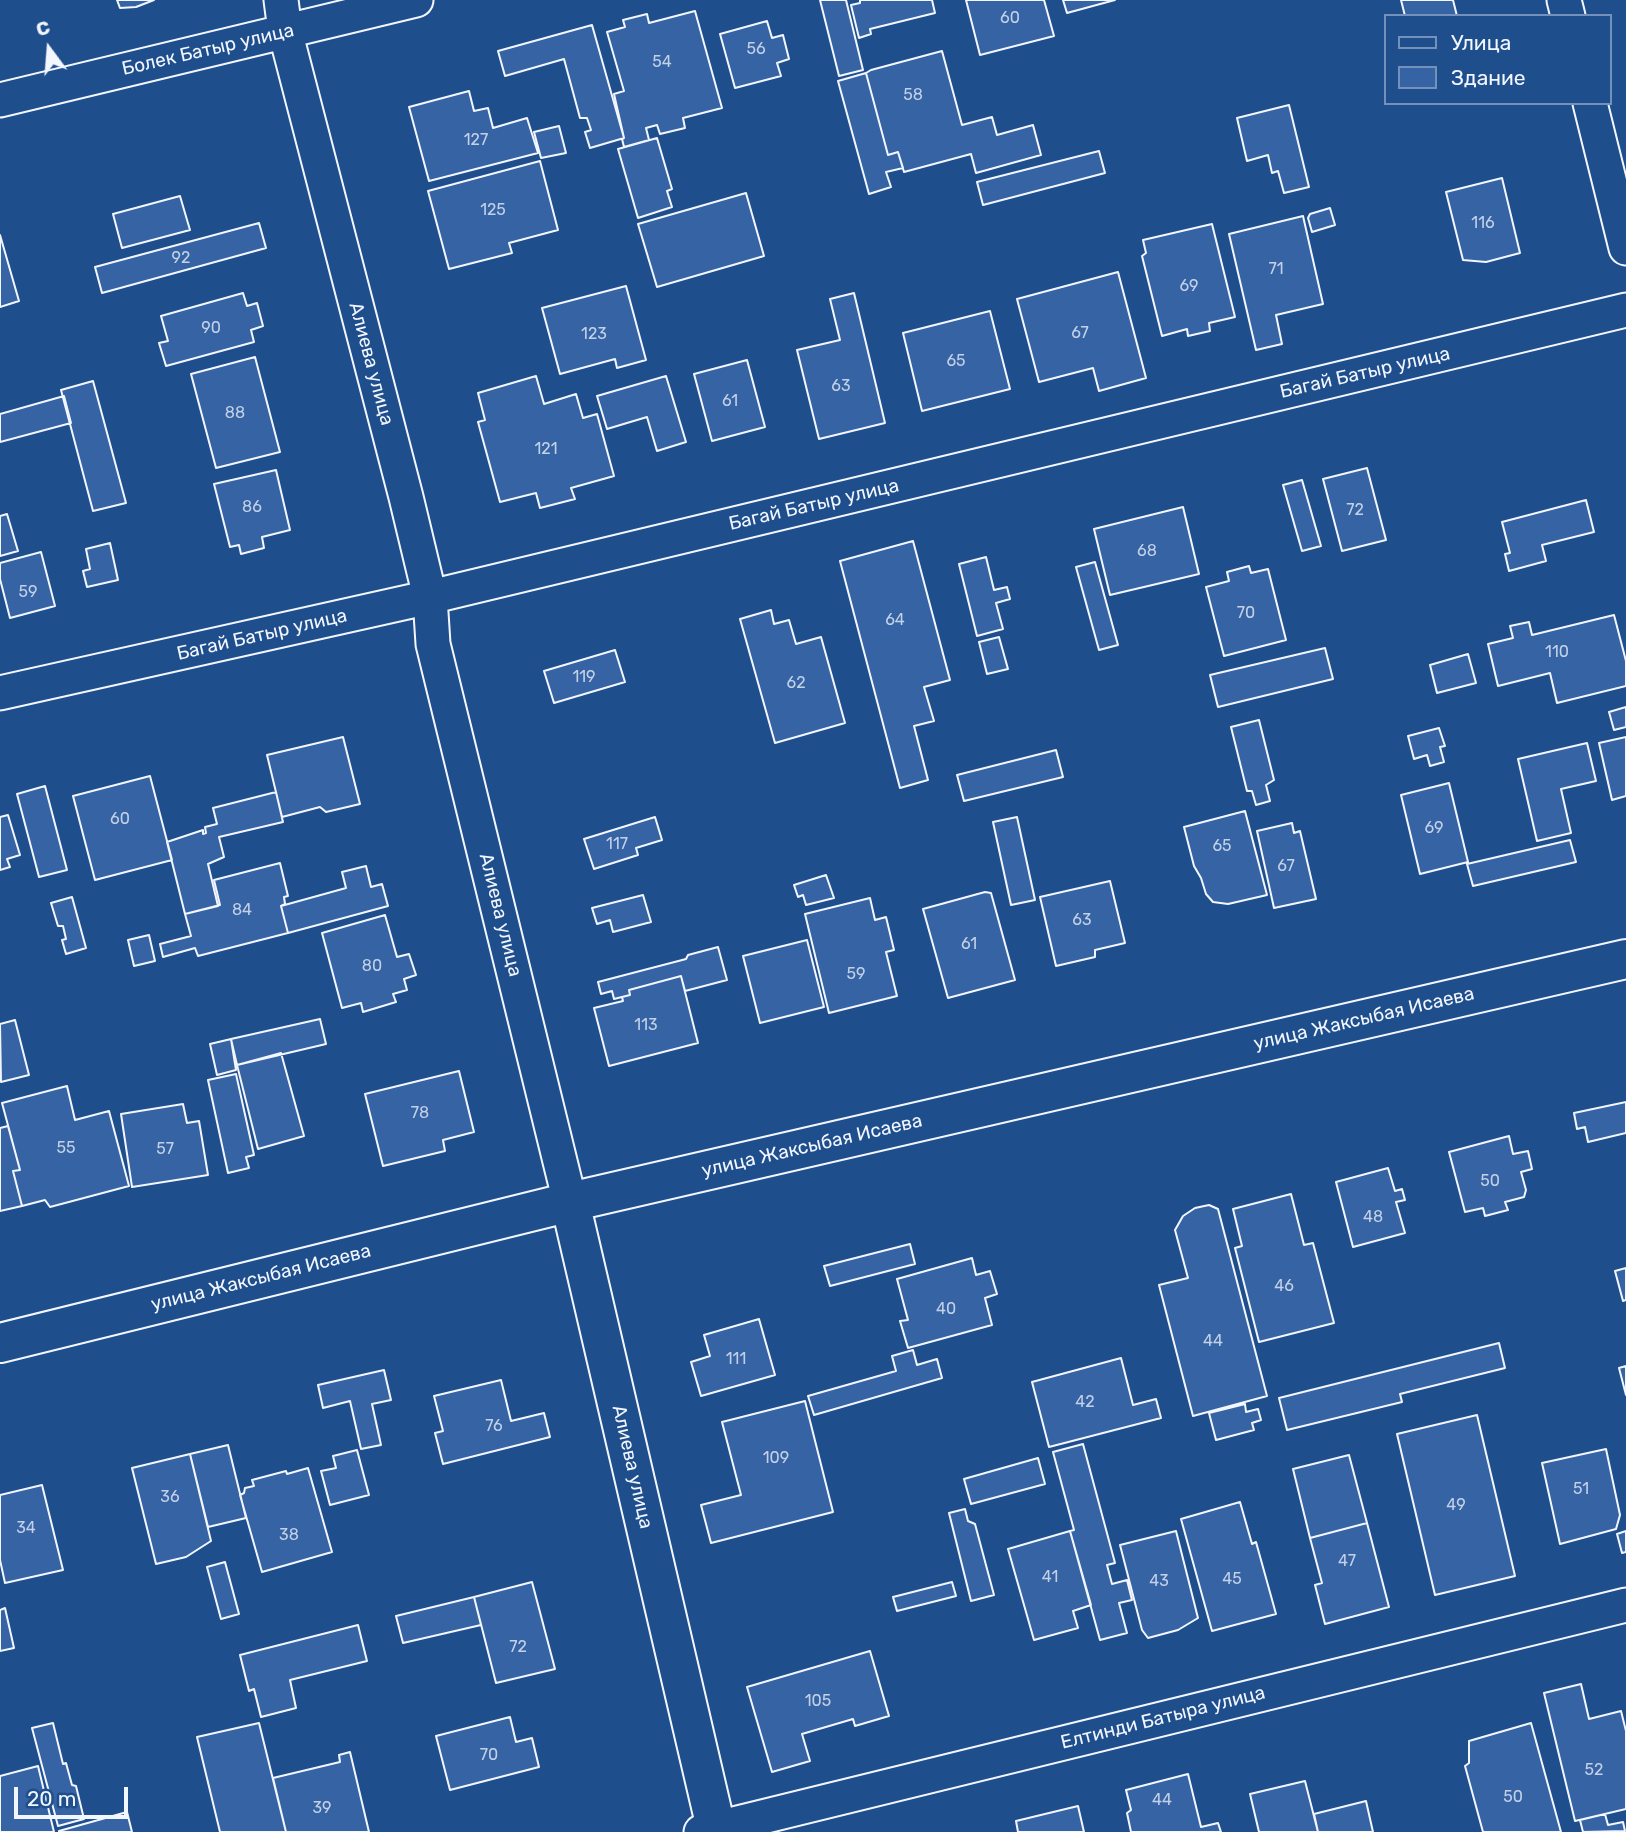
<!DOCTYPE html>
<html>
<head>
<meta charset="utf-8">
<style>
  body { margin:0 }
  #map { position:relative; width:1626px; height:1832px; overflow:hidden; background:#1f4e8c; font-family:Rubik,sans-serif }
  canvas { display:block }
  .legend { position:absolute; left:1384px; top:14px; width:228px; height:91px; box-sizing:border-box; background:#1f4e8c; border:2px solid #7391ba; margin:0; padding:9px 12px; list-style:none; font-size:21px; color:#f2f6ff }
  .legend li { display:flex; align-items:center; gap:14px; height:35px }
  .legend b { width:35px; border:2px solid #7391ba }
  .north { position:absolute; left:14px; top:14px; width:70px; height:70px; -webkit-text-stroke:5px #1f4e8c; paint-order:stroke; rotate:344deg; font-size:19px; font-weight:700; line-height:28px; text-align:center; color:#f2f6ff }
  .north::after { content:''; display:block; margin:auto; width:24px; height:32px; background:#f2f6ff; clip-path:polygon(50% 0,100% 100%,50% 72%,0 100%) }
  .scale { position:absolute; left:14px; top:1787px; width:114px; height:32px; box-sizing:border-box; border:4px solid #f2f6ff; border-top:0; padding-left:9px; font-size:21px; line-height:24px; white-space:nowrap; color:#f2f6ff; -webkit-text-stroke:5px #1f4e8c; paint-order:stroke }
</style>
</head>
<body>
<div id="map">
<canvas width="1626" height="1832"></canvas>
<ul class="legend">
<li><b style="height:9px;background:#1f4e8c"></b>Улица</li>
<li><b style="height:19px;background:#3563a3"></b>Здание</li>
</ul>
<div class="north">С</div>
<div class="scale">20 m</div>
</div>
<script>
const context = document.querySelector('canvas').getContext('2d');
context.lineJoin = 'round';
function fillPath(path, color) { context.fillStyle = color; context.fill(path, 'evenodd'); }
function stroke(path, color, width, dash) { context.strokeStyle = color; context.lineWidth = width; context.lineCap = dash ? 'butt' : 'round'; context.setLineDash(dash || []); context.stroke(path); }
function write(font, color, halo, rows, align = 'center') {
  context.font = font + ' Rubik,sans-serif'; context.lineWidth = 5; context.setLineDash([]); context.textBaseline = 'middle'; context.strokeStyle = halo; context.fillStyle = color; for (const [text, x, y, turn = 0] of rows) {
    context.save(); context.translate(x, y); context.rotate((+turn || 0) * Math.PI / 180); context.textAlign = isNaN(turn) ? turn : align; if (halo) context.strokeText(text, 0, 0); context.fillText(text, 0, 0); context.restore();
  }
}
const building = new Path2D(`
  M117,0H154L136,7L120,8Z
  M820,0H846L863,70L839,76Z
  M860,0H932L935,13L870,29L871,34L859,38L851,5L860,3Z
  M966,0H1044L1054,36L980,55Z
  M1063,0H1115L1067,13Z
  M1401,0H1453L1457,16H1405Z
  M695,11L722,108L683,118L685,128L660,134L657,125L646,128L649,140L624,147L622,139L624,138L614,94L624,91L607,32L625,27L623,20L647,14L649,23Z
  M767,21L772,38L783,35L789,59L777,63L781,76L735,88L720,34Z
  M592,25L624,138L590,148L585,132L591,130L587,118H580L564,59L505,76L498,51Z
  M942,51L962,125L992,117L997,135L1033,125L1041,155L976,173L971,154L904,172L898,152L888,155L866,73L871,70Z
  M866,73L888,155L898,152L903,168L886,172L891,187L869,194L838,81Z
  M469,91L474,111L488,108L493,128L527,118L538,153L429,181L409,107Z
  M1289,105L1309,187L1284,193L1278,171L1272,173L1268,155L1247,161L1237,118Z
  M559,126L566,153L541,158L534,132Z
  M657,138L672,189L667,191L672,207L638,218L618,149Z
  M1099,151L1105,173L983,205L977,182Z
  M540,161L558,230L509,243L512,253L449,269L428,191Z
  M1502,178L1520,253L1486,262L1463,260L1446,192Z
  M746,193L764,256L657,287L638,224Z
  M180,196L190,230L122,248L113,214Z
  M1330,208L1335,225L1312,232L1308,218L1310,214Z
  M1303,216L1323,304L1276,315L1282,344L1256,350L1229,234Z
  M259,223L266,248L102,293L95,267Z
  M1212,224L1235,317L1209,323L1210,331L1188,336L1187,329L1162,336L1142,256L1146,253L1143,240Z
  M0,235L19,301L0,307Z
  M1118,272L1146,378L1099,391L1093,368L1039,382L1017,299Z
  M626,286L646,360L617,368L615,359L560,374L542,308Z
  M243,293L247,306L257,303L263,326L251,330L254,342L166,366L159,343L168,341L161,316Z
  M854,293L885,423L819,439L797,350L840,340L830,299Z
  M990,311L1010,389L922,411L903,333Z
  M255,357L280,452L216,468L191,374Z
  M747,360L765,427L712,441L694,374Z
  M536,376L544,404L576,394L583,418L597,414L614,476L571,488L575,499L540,508L536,493L500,502L478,422L485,420L478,393Z
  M666,376L686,442L657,451L647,417L607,429L597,396Z
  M93,381L126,503L93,511L61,390Z
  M64,396L71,423L0,442V414Z
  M1367,468L1386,540L1342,551L1323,479Z
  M276,470L290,530L262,537L264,548L241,554L239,545L230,547L214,484Z
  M1302,480L1321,546L1302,551L1283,485Z
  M1586,500L1594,532L1542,545L1546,561L1509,571L1505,554L1510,553L1502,522Z
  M1183,507L1199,574L1110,595L1094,529Z
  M7,514L18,551L0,556V516Z
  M913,541L950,680L924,687L934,721L914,726L928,780L900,788L840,561Z
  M110,543L118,580L87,587L83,571L90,569L86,549Z
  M41,552L55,606L10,618L0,579V563Z
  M986,557L994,590L1007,587L1010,599L996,603L1003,629L977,636L959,564Z
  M1095,562L1118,645L1099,650L1076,567Z
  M1249,566L1251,573L1268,569L1286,640L1224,656L1206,587L1229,581L1227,572Z
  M771,610L774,624L789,620L796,644L821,637L845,723L775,743L740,619Z
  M1614,615L1626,661V686L1557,703L1550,673L1498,686L1488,644L1513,638L1510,626L1529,622L1532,635Z
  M999,637L1008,669L987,674L979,642Z
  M1325,648L1333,679L1218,707L1210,675Z
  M615,650L625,682L554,703L544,671Z
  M1468,654L1476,683L1437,693L1430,665Z
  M1626,707V727L1614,730L1609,712Z
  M1259,720L1274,780L1266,785L1270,801L1256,805L1252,791H1247L1231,727Z
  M1439,728L1445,746L1440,747L1444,762L1430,766L1427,755L1414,759L1408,736Z
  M343,737L360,804L326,812L320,807L282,817L267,755Z
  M1626,737V796L1612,800L1599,743Z
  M1587,743L1596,781L1561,789L1571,833L1537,841L1518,759Z
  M1056,750L1063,777L964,801L957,775Z
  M150,776L172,860L95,880L73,796Z
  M1449,783L1468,862L1420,874L1401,795Z
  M45,786L67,870L39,877L17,794Z
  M276,792L283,822L219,837L224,857L208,864L218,906L185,914L167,842L203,830V834L206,833L205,827L217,824L213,808Z
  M1245,811L1267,895L1228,904L1213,902L1206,894L1201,878L1194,866L1184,827Z
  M8,815L20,855L7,859L10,867L0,870V817Z
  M655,817L662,840L636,848L638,855L594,869L584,839Z
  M1017,817L1035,900L1011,905L993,822Z
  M1292,823L1294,833L1300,831L1316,899L1274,908L1257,831Z
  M1570,840L1576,862L1473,886L1467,864Z
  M280,863L288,896L284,897L285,904L281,906L288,933L198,956L195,948L163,957L160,944L191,936L185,914L220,905L214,880Z
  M366,866L371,887L382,884L388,906L288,933L281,906L346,888L342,872Z
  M826,875L834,898L806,905L803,895L798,897L794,885Z
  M1110,881L1125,943L1095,950V957L1056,966L1040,897Z
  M985,892L991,893L1015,980L948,998L923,909Z
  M643,895L651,922L613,932L610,920L597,924L592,908Z
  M72,897L86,948L66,954L62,940L66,939L63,926H58L51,903Z
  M870,898L875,920L886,917L894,950L886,952L897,996L829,1013L805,914Z
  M385,915L397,957L409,954L416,975L404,979L407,990L393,994L396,1002L363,1012L361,1003L342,1008L322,933Z
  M149,935L155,961L134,966L128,940Z
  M807,940L824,1007L760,1023L743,956Z
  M718,947L727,980L685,991L681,976L629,990L630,995L614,999L612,991L601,994L598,982L686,959L688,955Z
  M681,976L698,1043L609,1066L594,1008L623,1001L622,997L630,995L629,990Z
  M320,1019L326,1044L237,1065L231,1039Z
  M15,1020L29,1075L1,1082L0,1024Z
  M231,1039L236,1070L217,1075L210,1044Z
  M281,1053L304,1136L258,1149L237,1065Z
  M459,1071L474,1132L443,1140L445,1151L383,1166L365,1094Z
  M236,1074L254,1155L246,1157L249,1168L228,1173L208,1080Z
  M67,1086L75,1120L109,1111L129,1186L50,1207L45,1200L22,1206L13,1171L20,1170L2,1103Z
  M1626,1102V1133L1588,1142L1585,1127L1577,1129L1574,1113Z
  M183,1104L187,1123L199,1121L208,1175L132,1187L121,1114Z
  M8,1126L20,1170L13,1171L22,1206L0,1211V1128Z
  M1509,1136L1513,1154L1528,1151L1532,1169L1521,1172L1526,1190L1524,1197L1505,1202L1508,1210L1485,1216L1483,1208L1465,1212L1449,1152Z
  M1388,1168L1395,1191L1402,1189L1405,1200L1396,1202L1405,1233L1353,1247L1336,1182Z
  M1291,1194L1304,1245L1313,1243L1334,1323L1259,1342L1235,1248L1242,1246L1233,1209Z
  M1209,1205L1218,1209L1267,1396L1193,1416L1159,1285L1188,1278L1175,1230L1183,1216L1195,1208Z
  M910,1244L915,1264L830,1286L824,1266Z
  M972,1258L976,1275L990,1271L997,1294L985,1298L992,1325L908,1348L900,1321L908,1320L897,1279Z
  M1626,1268V1300L1623,1301L1615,1271Z
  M759,1319L775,1375L701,1396L691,1362L710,1356L704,1335Z
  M1499,1343L1505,1368L1400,1394L1402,1402L1287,1430L1279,1398Z
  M913,1350L917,1365L937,1359L942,1378L814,1415L808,1396L896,1371L892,1356Z
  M1121,1358L1133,1405L1156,1399L1161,1418L1049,1447L1032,1382Z
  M1626,1366V1395L1619,1368Z
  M384,1370L391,1400L372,1404L381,1445L361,1449L350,1401L323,1408L318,1385Z
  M501,1380L511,1421L544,1413L550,1437L443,1464L435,1433L443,1431L434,1396Z
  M805,1401L833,1512L711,1543L701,1505L741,1495L722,1422Z
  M1245,1404L1246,1412L1258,1409L1261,1420L1252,1423L1254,1430L1216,1440L1209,1413Z
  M1477,1415L1515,1576L1435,1595L1397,1434Z
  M1083,1444L1115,1563L1107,1565L1112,1584L1127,1580L1132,1600L1119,1603L1127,1633L1100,1640L1070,1531L1074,1530L1053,1452Z
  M228,1445L246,1518L208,1527L190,1454Z
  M1606,1449L1620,1515L1616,1529L1560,1544L1542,1463Z
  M357,1450L369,1495L330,1505L321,1471L336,1468L333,1456Z
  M190,1454L211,1541L186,1557L156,1564L132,1468Z
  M1349,1455L1367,1523L1310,1538L1293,1469Z
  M1038,1458L1045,1484L971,1504L964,1479Z
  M308,1468L332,1552L262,1572L240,1495L244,1493L245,1488L254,1486L252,1480L286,1471L287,1474Z
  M42,1485L63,1570L5,1583L0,1560V1495Z
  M1240,1502L1252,1544L1256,1542L1276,1614L1212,1631L1181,1519Z
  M965,1509L968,1521L975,1524L994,1595L971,1601L949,1513Z
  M1367,1523L1389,1607L1325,1624L1315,1585L1322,1583L1310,1538Z
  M1070,1531L1091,1605L1073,1611L1078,1628L1034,1640L1008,1549Z
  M1176,1531L1198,1618L1178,1630L1148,1638L1142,1630L1120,1545Z
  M1626,1531V1552L1622,1553L1617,1534Z
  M225,1562L239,1614L221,1619L207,1567Z
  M532,1582L555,1669L496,1683L474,1597Z
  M952,1582L956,1596L897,1611L893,1597Z
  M474,1597L481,1625L403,1643L396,1616Z
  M5,1608L14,1648L0,1651V1610Z
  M358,1625L367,1661L290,1680L296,1708L261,1717L254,1689L249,1691L240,1655Z
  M870,1651L889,1716L855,1726L853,1719L802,1734L810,1761L772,1772L747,1687Z
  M1581,1684L1589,1719L1621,1711L1626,1731V1809L1575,1821L1544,1693Z
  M510,1717L516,1742L532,1738L539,1767L450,1790L436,1736Z
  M53,1723L63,1764L66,1763L72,1785L76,1786L84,1819L58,1826L32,1728Z
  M259,1723L286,1832H220L197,1737Z
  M1531,1723L1561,1832H1483L1465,1766L1469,1763V1741Z
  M350,1752L369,1832H286L273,1778L340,1762L339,1755Z
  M38,1766L54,1832H0V1776Z
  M1188,1774L1201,1827L1218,1823L1221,1832H1131L1127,1813L1131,1810L1126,1790Z
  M1305,1781L1318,1832H1259L1250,1794Z
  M1366,1801L1373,1832H1318L1314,1814Z
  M1078,1806L1084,1832H1018L1016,1821Z
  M127,1812L132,1832H59V1831Z
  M1605,1814L1608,1825L1623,1822L1625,1831L1583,1832L1580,1820Z`);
const minor = new Path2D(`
  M281,0L285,31L406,497L430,597L433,644L570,1202
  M1564,0L1568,16
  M0,100L416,0
  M1590,103L1626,248
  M0,693L430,597L1626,310
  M701,1832L1626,1605`);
const tertiary = new Path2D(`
  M570,1202L717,1832
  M0,1343L570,1202L1626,959`);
const numberNames = [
  ["60",1010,18],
  ["56",756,49],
  ["54",662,62],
  ["58",913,95],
  ["127",476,140],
  ["125",493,210],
  ["116",1483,223],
  ["92",181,258],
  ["71",1276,269],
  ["69",1189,286],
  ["90",211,328],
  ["67",1080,333],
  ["123",594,334],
  ["65",956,361],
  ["63",841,386],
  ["61",730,401],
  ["88",235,413],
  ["121",546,449],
  ["86",252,507],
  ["72",1355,510],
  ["68",1147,551],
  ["59",28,592],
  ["70",1246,613],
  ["64",895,620],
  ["110",1557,652],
  ["119",584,677],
  ["62",796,683],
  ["60",120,819],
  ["69",1434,828],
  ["117",617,844],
  ["65",1222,846],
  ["67",1286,866],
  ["84",242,910],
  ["63",1082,920],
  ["61",969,944],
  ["80",372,966],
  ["59",856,974],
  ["113",646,1025],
  ["78",420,1113],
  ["55",66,1148],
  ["57",165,1149],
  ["50",1490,1181],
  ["48",1373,1217],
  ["46",1284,1286],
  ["40",946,1309],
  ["44",1213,1341],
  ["111",736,1359],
  ["42",1085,1402],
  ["76",494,1426],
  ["109",776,1458],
  ["51",1581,1489],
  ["36",170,1497],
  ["49",1456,1505],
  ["34",26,1528],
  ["38",289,1535],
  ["47",1347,1561],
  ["41",1050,1577],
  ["45",1232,1579],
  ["43",1159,1581],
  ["72",518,1647],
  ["105",818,1701],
  ["70",489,1755],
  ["52",1594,1770],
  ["50",1513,1797],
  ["44",1162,1800],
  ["39",322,1808]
];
const streetNames = [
  ["Болек Батыр улица",208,50,-13],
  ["Алиева улица",371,364,75],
  ["Багай Батыр улица",1365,373,-13],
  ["Багай Батыр улица",814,505,-13],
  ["Багай Батыр улица",262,635,-13],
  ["Алиева улица",500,915,76],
  ["улица Жаксыбая Исаева",1364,1019,-13],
  ["улица Жаксыбая Исаева",812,1146,-13],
  ["улица Жаксыбая Исаева",261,1278,-14],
  ["Алиева улица",632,1467,77],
  ["Елтинди Батыра улица",1163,1718,-14]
];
fillPath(building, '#3563a3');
stroke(building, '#f2f6ff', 2);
stroke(minor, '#f2f6ff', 37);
stroke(tertiary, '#f2f6ff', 42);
stroke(minor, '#1f4e8c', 33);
stroke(tertiary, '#1f4e8c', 38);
write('16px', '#c3d1e8', null, numberNames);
write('19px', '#f2f6ff', '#1f4e8c', streetNames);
</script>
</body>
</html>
